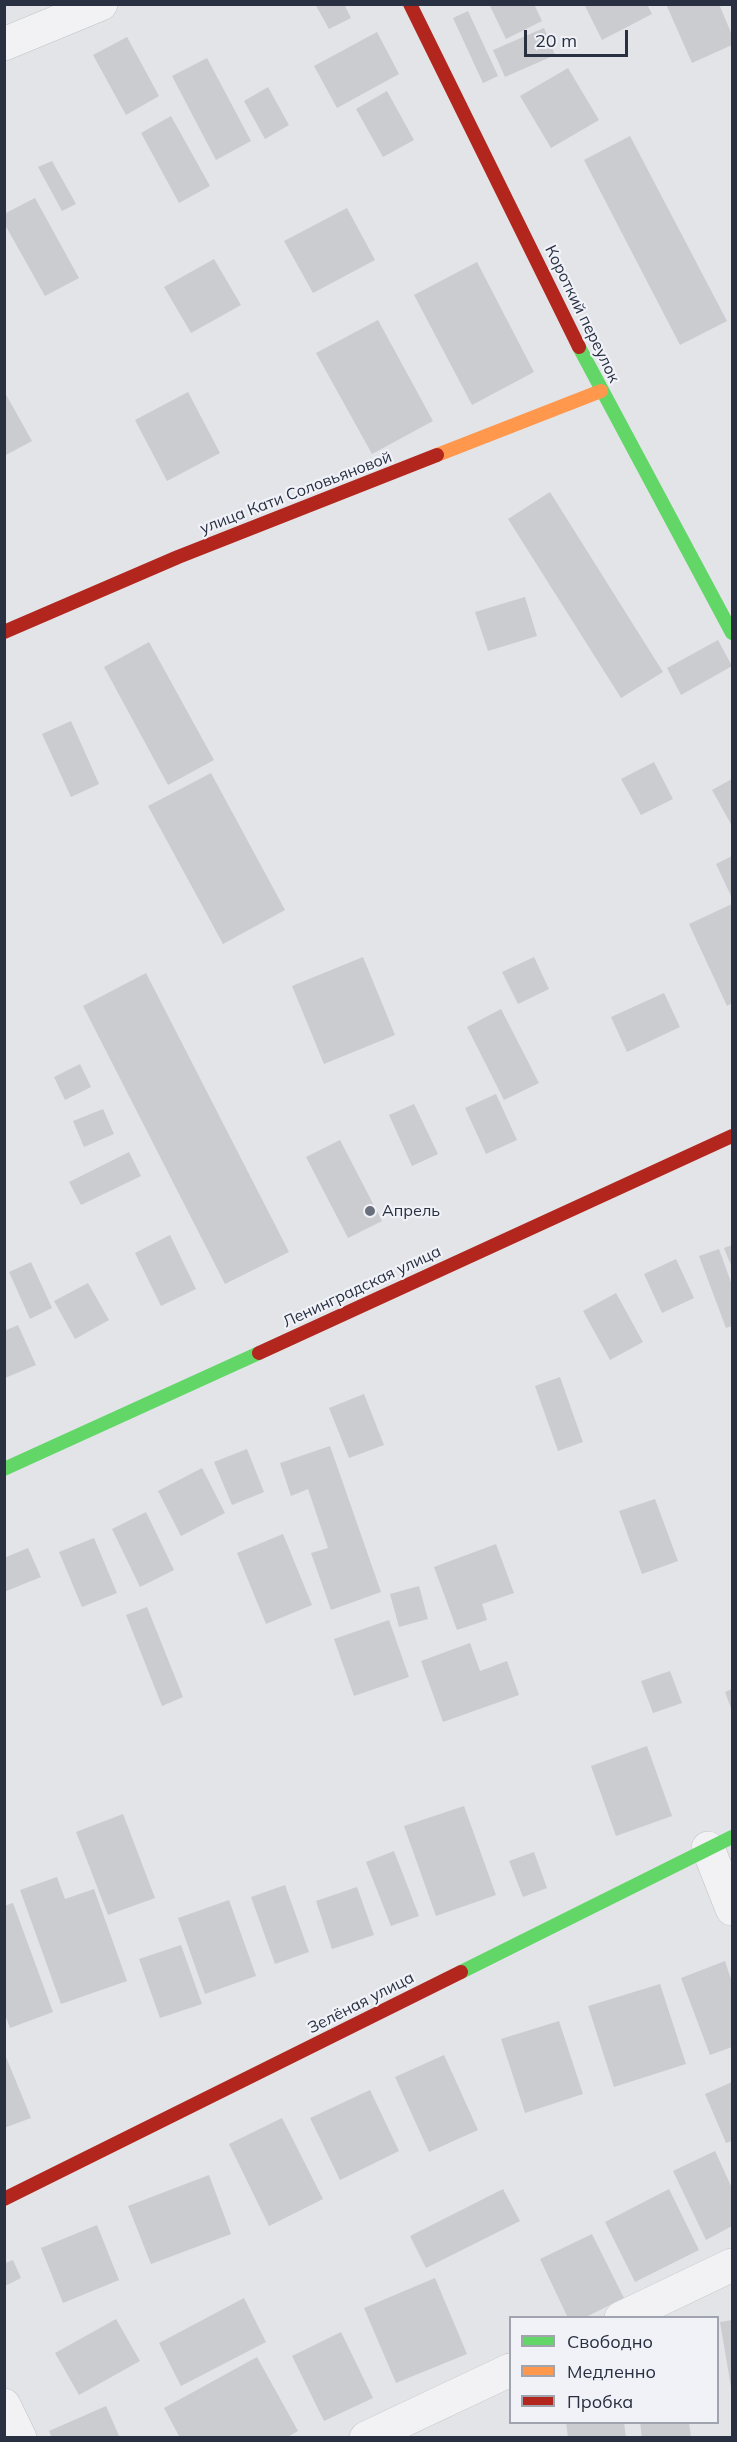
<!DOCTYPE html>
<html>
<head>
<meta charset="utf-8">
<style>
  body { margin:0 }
  #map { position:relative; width:737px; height:2442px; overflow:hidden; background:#e2e4e8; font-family:Mulish,sans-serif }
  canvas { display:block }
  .frame { position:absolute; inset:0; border:6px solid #283042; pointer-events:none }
  .legend { position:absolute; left:509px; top:2316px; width:210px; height:108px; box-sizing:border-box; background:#f0f2f7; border:2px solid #a0a4af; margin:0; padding:8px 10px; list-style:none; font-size:18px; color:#283042 }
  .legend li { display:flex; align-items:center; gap:12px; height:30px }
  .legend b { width:30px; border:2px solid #a0a4af }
  .scale { position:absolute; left:524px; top:30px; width:104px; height:27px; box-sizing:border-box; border:3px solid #283042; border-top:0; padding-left:8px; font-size:18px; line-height:21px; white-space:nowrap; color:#283042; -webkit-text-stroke:4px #f0f2f7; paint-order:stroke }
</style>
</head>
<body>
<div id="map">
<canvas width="737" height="2442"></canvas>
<div class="frame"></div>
<ul class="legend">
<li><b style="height:8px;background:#63d668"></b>Свободно</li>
<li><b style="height:8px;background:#ff974d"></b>Медленно</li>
<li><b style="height:8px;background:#b3261e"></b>Пробка</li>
</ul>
<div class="scale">20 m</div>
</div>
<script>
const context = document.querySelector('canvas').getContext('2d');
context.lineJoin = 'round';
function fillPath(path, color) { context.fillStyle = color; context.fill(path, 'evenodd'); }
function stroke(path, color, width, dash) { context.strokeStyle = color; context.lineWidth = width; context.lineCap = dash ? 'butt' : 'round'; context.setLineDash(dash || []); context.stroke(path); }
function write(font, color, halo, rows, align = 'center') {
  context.font = font + ' Mulish,sans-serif'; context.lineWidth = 4.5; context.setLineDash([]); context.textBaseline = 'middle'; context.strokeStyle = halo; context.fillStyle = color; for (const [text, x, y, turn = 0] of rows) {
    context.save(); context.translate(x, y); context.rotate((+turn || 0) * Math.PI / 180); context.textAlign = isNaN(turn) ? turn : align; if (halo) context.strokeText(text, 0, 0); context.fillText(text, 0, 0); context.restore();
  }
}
const building = new Path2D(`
  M315,4H344L351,18L329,29Z
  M489,4H534L542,21L506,39Z
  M584,4H647L652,14L602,40Z
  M666,4H719L732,35V45L692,63Z
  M468,11L498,76L483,83L453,18Z
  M544,28L555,55L505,77L493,50Z
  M377,32L399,74L337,108L314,66Z
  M127,37L159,96L126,115L93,55Z
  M207,58L251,141L216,160L172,76Z
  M568,68L599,120L551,148L520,96Z
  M268,87L289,125L265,139L244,101Z
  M387,91L414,140L383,157L356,109Z
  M171,116L210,186L179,203L141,133Z
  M630,136L727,321L680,345L584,160Z
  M52,161L76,204L62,211L38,167Z
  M35,198L79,278L45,296L4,223V214Z
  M347,208L375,260L313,293L284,241Z
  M214,259L241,305L191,333L164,287Z
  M477,262L534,372L472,405L414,295Z
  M378,320L433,421L372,454L316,353Z
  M4,391L32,441L4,456Z
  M188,392L220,453L167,481L135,420Z
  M550,492L663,672L621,698L508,519Z
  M525,597L537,636L488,651L475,612Z
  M718,640L732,666L681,695L667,668Z
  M149,642L214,760L168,785L104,667Z
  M71,721L99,784L71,797L42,734Z
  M654,762L673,799L641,815L621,779Z
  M211,773L285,910L223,944L148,806Z
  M732,779V826L712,790Z
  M732,856V898L716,864Z
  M732,904V1003L727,1006L689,924Z
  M363,957L395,1035L324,1064L292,986Z
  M534,957L549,989L518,1004L502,972Z
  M146,973L289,1252L225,1284L83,1006Z
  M664,993L680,1027L627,1052L611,1017Z
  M501,1009L539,1083L504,1100L467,1027Z
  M80,1064L91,1087L65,1100L54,1077Z
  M496,1094L517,1140L486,1154L465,1108Z
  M414,1104L438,1154L412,1166L389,1115Z
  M103,1109L114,1134L84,1147L73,1121Z
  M340,1140L382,1221L348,1238L306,1157Z
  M129,1152L141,1176L81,1205L69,1182Z
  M170,1235L196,1289L161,1306L135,1253Z
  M732,1245V1268L724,1248Z
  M719,1249L732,1285V1326L726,1328L699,1256Z
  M676,1259L694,1298L662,1313L644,1274Z
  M31,1262L52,1308L30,1319L9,1272Z
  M88,1283L109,1320L75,1339L54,1301Z
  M616,1293L643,1342L610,1360L583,1311Z
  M18,1325L36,1365L5,1378L4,1331Z
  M560,1377L583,1442L558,1451L535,1386Z
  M364,1394L384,1445L349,1458L329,1408Z
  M330,1446L381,1592L331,1610L311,1553L328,1548L308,1489L291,1496L280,1463Z
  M247,1449L264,1492L232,1505L214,1462Z
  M202,1468L225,1513L181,1536L158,1491Z
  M655,1499L678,1561L642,1574L619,1511Z
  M146,1512L174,1570L140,1587L112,1529Z
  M283,1534L312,1605L266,1624L237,1553Z
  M94,1538L117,1593L82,1607L59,1552Z
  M496,1544L514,1593L482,1604L487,1620L457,1630L434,1567Z
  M28,1548L41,1577L4,1592V1558Z
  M419,1586L428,1619L399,1627L390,1594Z
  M147,1607L183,1697L162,1706L126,1615Z
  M389,1620L409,1677L354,1696L334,1639Z
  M470,1643L480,1671L507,1661L519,1695L443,1722L421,1661Z
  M670,1671L682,1703L653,1713L641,1681Z
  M732,1689V1711L725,1692Z
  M647,1746L672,1816L616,1836L591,1766Z
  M464,1806L496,1895L436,1916L404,1826Z
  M123,1814L155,1898L108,1915L76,1832Z
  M394,1851L419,1916L391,1926L366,1862Z
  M534,1852L547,1888L523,1897L509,1861Z
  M57,1877L65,1899L94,1889L127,1981L61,2004L20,1890Z
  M285,1885L309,1952L275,1964L251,1897Z
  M357,1887L374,1935L332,1949L316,1901Z
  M229,1900L256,1976L205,1994L178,1918Z
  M13,1903L53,2012L10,2028L4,2012V1906Z
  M181,1945L202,2004L160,2018L139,1959Z
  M725,1961L732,1982V2047L710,2055L681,1978Z
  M660,1984L686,2064L614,2087L588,2006Z
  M559,2021L583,2094L525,2113L501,2039Z
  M4,2052L31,2118L4,2128Z
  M444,2055L478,2130L429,2152L395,2077Z
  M732,2082V2141L726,2143L705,2094Z
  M370,2090L399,2151L340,2180L310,2118Z
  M282,2118L323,2199L269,2226L229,2144Z
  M715,2151L732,2188V2226L706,2240L673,2171Z
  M209,2175L231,2234L151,2264L128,2206Z
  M503,2189L520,2221L426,2268L410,2236Z
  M669,2189L699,2250L635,2282L605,2222Z
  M97,2225L119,2280L63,2303L41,2248Z
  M592,2234L624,2298L584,2318H568L540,2259Z
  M13,2260L21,2278L5,2286V2263Z
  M435,2278L467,2354L396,2383L364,2308Z
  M244,2298L266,2342L181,2386L159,2343Z
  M116,2319L140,2361L79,2395L55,2353Z
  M732,2320V2387H731L720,2322Z
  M341,2332L373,2398L324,2421L292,2356Z
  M257,2357L298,2431L286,2438H180L164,2408Z
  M106,2406L120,2438H52L49,2431Z
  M566,2422H624L626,2438H568Z
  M640,2422H689L691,2438H642Z`);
const street = new Path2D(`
  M4,44L101,4
  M708,1848L732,1909
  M621,2318L732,2265
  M4,2405L20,2438
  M366,2438L510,2370`);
const fast = new Path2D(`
  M579,347L732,633
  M4,1469L259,1353
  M461,1972L732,1837`);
const slow = new Path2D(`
  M437,455L601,391`);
const jam = new Path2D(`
  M410,4L579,347
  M4,632L178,557L437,455
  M259,1353L732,1136
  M4,2199L461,1972`);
const markers = [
  [370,1211,6,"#696f7c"]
];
const streetNames = [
  ["Короткий переулок",582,314,64],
  ["улица Кати Соловьяновой",296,493,-21],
  ["Ленинградская улица",362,1287,-25],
  ["Зелёная улица",361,2003,-27]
];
const poiNames = [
  ["Апрель",382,1211]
];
fillPath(building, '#caccd0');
stroke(street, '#c0c2c6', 34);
stroke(street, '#f2f2f4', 33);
stroke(fast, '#63d668', 14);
stroke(slow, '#ff974d', 14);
stroke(jam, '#b3261e', 14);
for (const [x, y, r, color] of markers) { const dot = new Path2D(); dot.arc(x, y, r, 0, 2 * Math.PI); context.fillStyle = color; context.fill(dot); stroke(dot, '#f0f2f7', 2); }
write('16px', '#283042', '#f0f2f7', streetNames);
write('16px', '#283042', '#f0f2f7', poiNames, 'left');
</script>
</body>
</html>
